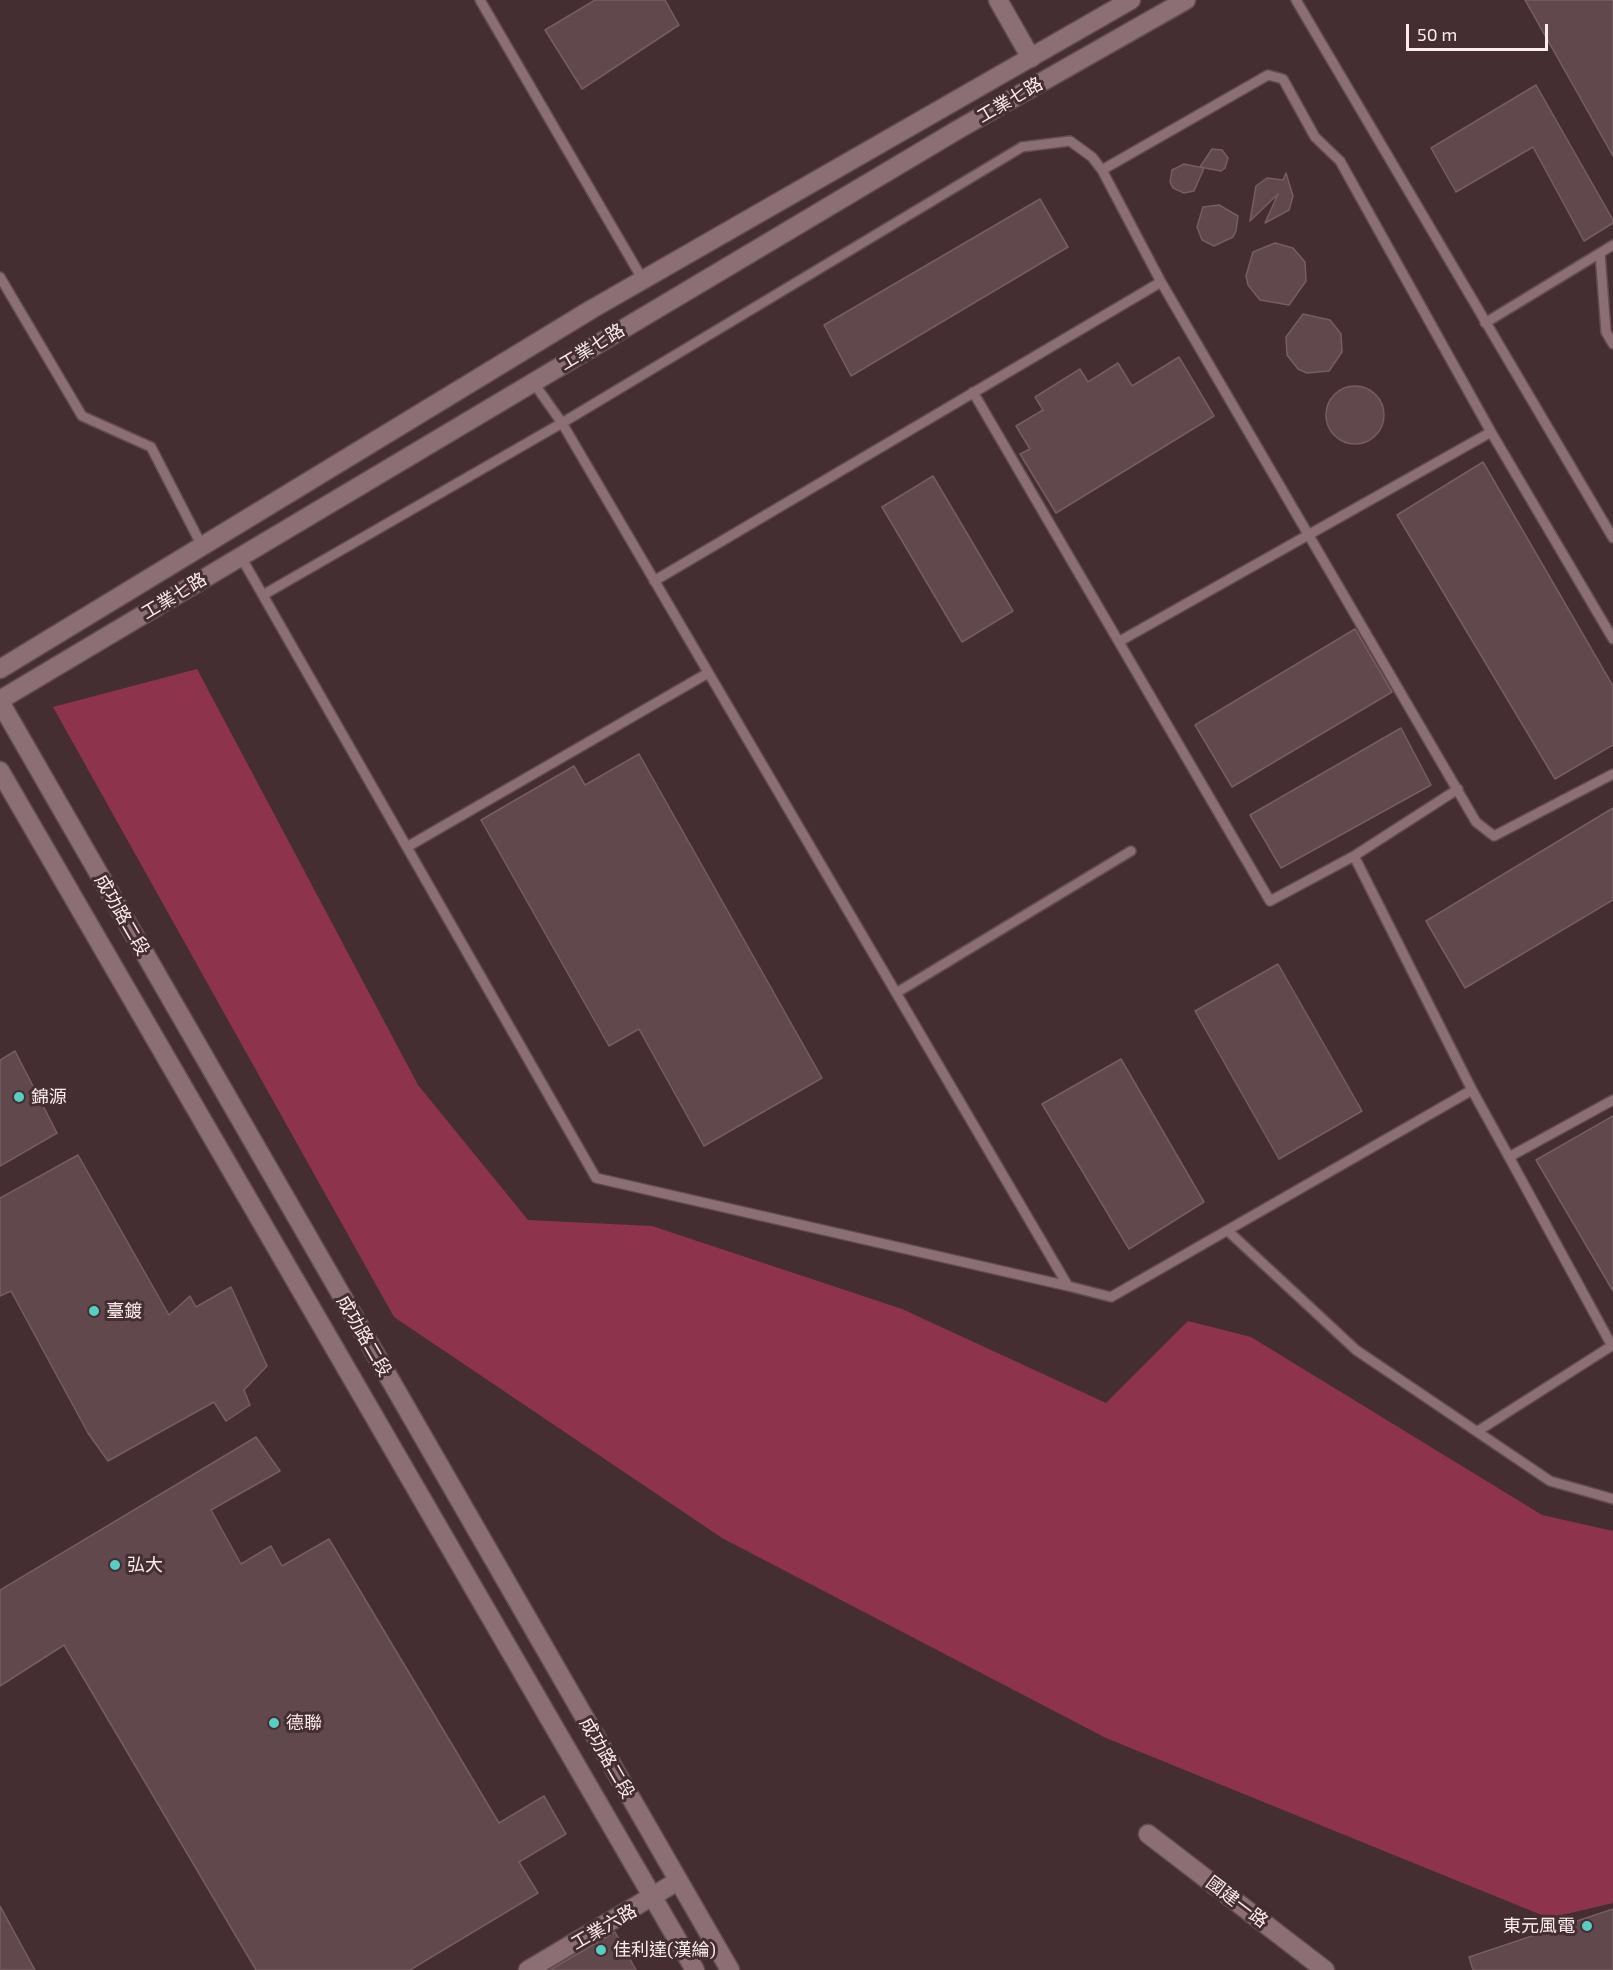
<!DOCTYPE html>
<html>
<head>
<meta charset="utf-8">
<style>
  body { margin:0 }
  #map { position:relative; width:1613px; height:1970px; overflow:hidden; background:#452e32; font-family:"Exo 2",sans-serif }
  canvas { display:block }
  .scale { position:absolute; left:1406px; top:24px; width:142px; height:27px; box-sizing:border-box; border:3px solid #fbecee; border-top:0; padding-left:8px; font-size:18px; line-height:21px; white-space:nowrap; color:#fbecee; -webkit-text-stroke:4px #452e32; paint-order:stroke }
</style>
</head>
<body>
<div id="map">
<canvas width="1613" height="1970"></canvas>
<div class="scale">50 m</div>
</div>
<script>
const context = document.querySelector('canvas').getContext('2d');
context.lineJoin = 'round';
function fillPath(path, color) { context.fillStyle = color; context.fill(path, 'evenodd'); }
function stroke(path, color, width, dash) { context.strokeStyle = color; context.lineWidth = width; context.lineCap = dash ? 'butt' : 'round'; context.setLineDash(dash || []); context.stroke(path); }
function write(font, color, halo, rows, align = 'center') {
  context.font = font + ' "Exo 2","Noto Sans TC",sans-serif'; context.lineWidth = 6; context.setLineDash([]); context.textBaseline = 'middle'; context.strokeStyle = halo; context.fillStyle = color; for (const [text, x, y, turn = 0] of rows) {
    context.save(); context.translate(x, y); context.rotate((+turn || 0) * Math.PI / 180); context.textAlign = isNaN(turn) ? turn : align; if (halo) context.strokeText(text, 0, 0); context.fillText(text, 0, 0); context.restore();
  }
}
const green = new Path2D(`
  M197,669L418,1085L528,1220L652,1226L902,1309L1106,1403L1188,1321L1251,1337L1542,1515L1613,1531V1903L1549,1918L1106,1738L722,1538L394,1317L53,707Z`);
const building = new Path2D(`
  M595,0H665L679,25L582,89L545,30Z
  M1525,0H1613V156Z
  M1536,85L1613,220V223L1584,241L1533,147L1456,192L1431,148Z
  M1212,149L1222,150L1228,158L1225,168L1221,171L1200,167Z
  M1184,164L1204,168L1194,191L1184,193L1173,188L1170,182L1172,170Z
  M1286,173L1293,196L1289,210L1265,223L1278,194L1250,221L1256,186L1267,178L1283,180Z
  M1040,199L1068,247L851,376L824,325Z
  M1219,205L1238,216L1236,231L1233,237L1214,246L1202,240L1197,227L1203,207Z
  M1275,243L1293,248L1305,262L1306,281L1289,305L1260,300L1248,285L1246,276L1253,252Z
  M1303,314L1330,320L1341,334L1342,352L1329,371L1307,373L1298,369L1287,355L1286,337Z
  M1179,357L1214,416L1056,513L1020,454L1030,449L1016,426L1043,410L1035,397L1080,369L1088,382L1118,363L1132,386Z
  M1326 415a29 29 0 1 1 58 0a29 29 0 1 1-58 0Z
  M1483,462L1613,686V745L1555,779L1397,515Z
  M933,476L1013,611L962,642L882,507Z
  M1355,629L1392,692L1232,787L1195,725Z
  M1401,728L1431,785L1281,868L1250,815Z
  M639,754L822,1078L704,1146L639,1029L609,1046L481,820L574,766L585,785Z
  M1613,808V900L1465,988L1426,921Z
  M1278,964L1362,1111L1279,1159L1195,1011Z
  M15,1051L57,1133L0,1166V1060Z
  M1121,1059L1204,1202L1129,1249L1042,1104Z
  M1613,1116V1291L1536,1160Z
  M78,1155L169,1315L190,1296L196,1307L231,1287L267,1366L244,1390L250,1405L226,1421L214,1402L108,1461L88,1433L11,1291L0,1296V1198Z
  M256,1437L280,1471L211,1510L241,1564L271,1546L282,1566L329,1539L499,1823L544,1796L566,1834L519,1862L538,1893L410,1970H256L64,1645L0,1686V1590Z
  M0,1906L35,1970H0Z
  M1613,1909V1970H1473L1469,1957Z
  M615,1932L636,1970H550Z`);
const service = new Path2D(`
  M480,0L643,280
  M1296,0L1613,538
  M1102,170L1161,282L1476,822L1494,836L1613,774
  M1613,245L1600,253L1606,332L1613,344
  M0,277L82,416L151,447L202,546
  M1485,323L1600,253
  M533,382L562,423L1068,1286L1111,1297L1472,1090L1354,856L1458,789
  M973,392L1270,901L1354,856
  M241,557L596,1178L1068,1286
  M654,581L1161,282
  M263,595L562,423L1022,147L1070,141L1092,157L1102,170L1268,75L1283,79L1315,137L1340,161L1491,432
  M1120,641L1491,432L1613,639
  M407,847L708,673
  M896,993L1131,851
  M1472,1090L1509,1157
  M1228,1231L1356,1350L1550,1481L1613,1499
  M1612,1346L1509,1157L1613,1100
  M1478,1431L1613,1345`);
const minor = new Path2D(`
  M998,0L1031,58
  M1148,1834L1325,1970
  M528,1970L678,1881`);
const tertiary = new Path2D(`
  M0,669L592,309L1131,0
  M0,700L959,129L1186,0
  M0,702L730,1970
  M0,771L695,1970`);
const markers = [
  [19,1097,6,"#57cec2"],
  [94,1311,6,"#57cec2"],
  [115,1565,6,"#57cec2"],
  [274,1723,6,"#57cec2"],
  [1587,1926,6,"#57cec2"],
  [601,1950,6,"#57cec2"]
];
const streetNames = [
  ["工業七路",1010,100,-30],
  ["工業七路",592,347,-31],
  ["工業七路",174,596,-31],
  ["成功路二段",122,915,60],
  ["成功路二段",364,1336,60],
  ["成功路二段",607,1758,60],
  ["國建一路",1237,1902,37],
  ["工業六路",604,1927,-30]
];
const poiNames = [
  ["錦源",31,1097],
  ["臺鍍",106,1311],
  ["弘大",127,1565],
  ["德聯",286,1723],
  ["東元風電",1575,1926,"right"],
  ["佳利達(漢綸)",613,1950]
];
fillPath(green, '#8d344c');
fillPath(building, '#61484c');
stroke(building, '#775d62', 1.5);
stroke(service, '#614d51', 12);
stroke(minor, '#614d51', 21);
stroke(tertiary, '#614d51', 21);
stroke(service, '#8b6f74', 9);
stroke(minor, '#8b6f74', 18);
stroke(tertiary, '#8b6f74', 18);
for (const [x, y, r, color] of markers) { const dot = new Path2D(); dot.arc(x, y, r, 0, 2 * Math.PI); context.fillStyle = color; context.fill(dot); stroke(dot, '#452e32', 2); }
write('18px', '#fbecee', '#452e32', streetNames);
write('18px', '#fbecee', '#452e32', poiNames, 'left');
</script>
</body>
</html>
